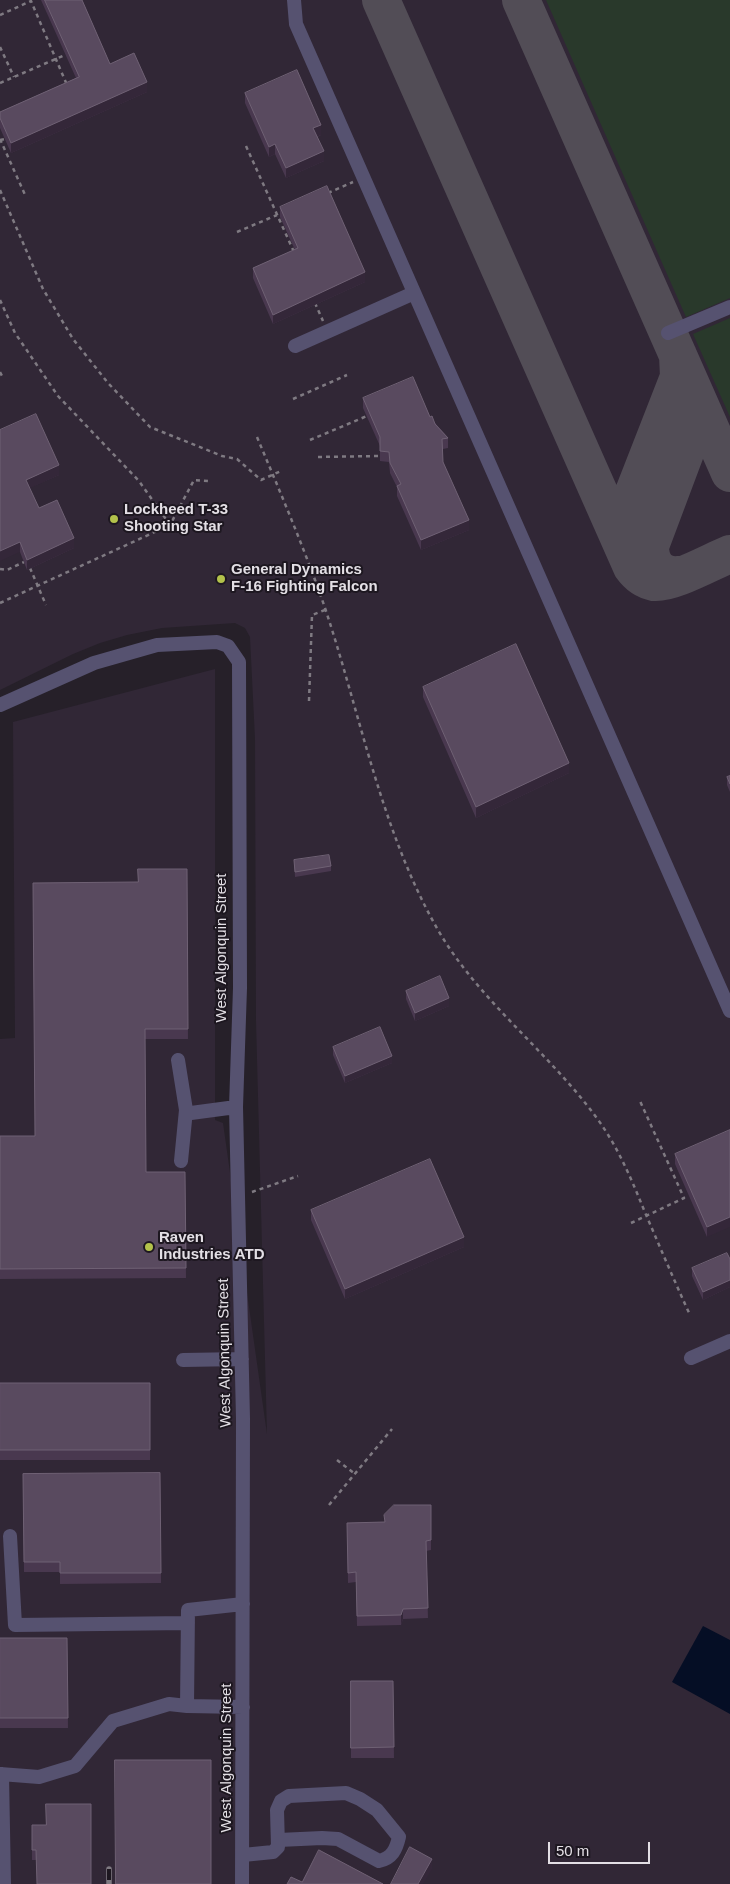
<!DOCTYPE html>
<html>
<head>
<meta charset="utf-8">
<style>
  body { margin:0 }
  #map { position:relative; width:730px; height:1884px; overflow:hidden; background:#262029; font-family:Arial,sans-serif }
  canvas { display:block }
  .scale { position:absolute; left:548px; top:1842px; width:102px; height:22px; box-sizing:border-box; border:2px solid #e3dfe5; border-top:0; padding-left:6px; font-size:15px; line-height:18px; white-space:nowrap; color:#e3dfe5; -webkit-text-stroke:4px #1d1720; paint-order:stroke }
</style>
</head>
<body>
<div id="map">
<canvas width="730" height="1884"></canvas>
<div class="scale">50 m</div>
</div>
<script>
const context = document.querySelector('canvas').getContext('2d');
context.lineJoin = 'round';
function fillPath(path, color) { context.fillStyle = color; context.fill(path, 'evenodd'); }
function stroke(path, color, width, dash) { context.strokeStyle = color; context.lineWidth = width; context.lineCap = dash ? 'butt' : 'round'; context.setLineDash(dash || []); context.stroke(path); }
function write(font, color, halo, rows, align = 'center') {
  context.font = font + ' Arial,sans-serif'; context.lineWidth = 4; context.setLineDash([]); context.textBaseline = 'middle'; context.strokeStyle = halo; context.fillStyle = color; for (const [text, x, y, turn = 0] of rows) {
    context.save(); context.translate(x, y); context.rotate((+turn || 0) * Math.PI / 180); context.textAlign = isNaN(turn) ? turn : align; if (halo) context.strokeText(text, 0, 0); context.fillText(text, 0, 0); context.restore();
  }
}
const built = new Path2D(`
  M0,0H730V1884H0V1039L15,1038L13,722L215,669V1120L223,1123L267,1434L256,1021L255,739L250,637L245,628L235,623L162,628L127,635L100,643L73,654L0,690Z`);
const green = new Path2D(`
  M546,0H730V298L686,317Z
  M730,318V417L693,334Z`);
const water = new Path2D(`
  M703,1626L730,1640V1714L672,1682Z`);
const taxiway = new Path2D(`
  M381,0L632,567C637,574 644,580 654,582C672,584 712,561 730,554
  M521,0L730,473
  M622,544L620,534L622,523L679,377L678,355
  M679,575C660,577 650,564 650,546L695,426L698,409L697,399`);
const path = new Path2D(`
  M0,15L31,1L67,85
  M0,47L14,77
  M0,83L65,55
  M0,139L26,197
  M0,140L5,139
  M246,146L294,252
  M0,190L43,289L73,339L108,383L150,427L222,456L237,459L261,480L281,471
  M328,193L353,182
  M237,232L277,215
  M0,300L15,333L58,396L139,481L170,525
  M315,303L323,321
  M0,372L2,376
  M293,399L347,375
  M257,437C281,494 305,550 325,608C360,713 380,825 434,923C475,998 546,1049 596,1117C617,1145 631,1178 644,1210C659,1245 674,1280 690,1315
  M310,440L367,416
  M318,457L380,456
  M30,568L46,605
  M0,569L7,570L24,562
  M0,603L170,525L194,480L209,481
  M309,701L312,615L325,610
  M252,1192L298,1176
  M631,1223L684,1198L640,1101
  M337,1460L355,1474
  M329,1505L392,1429`);
const minor = new Path2D(`
  M294,0L296,24L730,1011
  M668,333L730,307
  M295,346L414,293
  M0,705L94,663L157,645L217,642L228,646L239,662L240,988L236,1107L243,1419L242,1884
  M178,1060L186,1110L191,1113L236,1107
  M181,1161L186,1110
  M691,1358L730,1341
  M183,1360L242,1359
  M10,1536L15,1625L188,1623
  M243,1707L187,1706L188,1610L243,1604
  M0,1774L39,1777L75,1766L113,1721L169,1704L187,1706
  M2,1774L4,1884
  M243,1855L273,1852L278,1847L277,1810L281,1801L289,1796L346,1793L360,1799L377,1810L399,1837C396,1850 392,1858 379,1861L338,1839L322,1838L279,1840`);
const rail = new Path2D(`
  M109,1869V1884`);
const wall = new Path2D(`
  M41,0H82L110,64L147,92L11,153L0,128V112L76,78Z
  M245,93L321,135L317,137L324,161L286,178L275,154L269,157L245,103Z
  M280,207L365,282L273,324L253,278V268L295,250L280,217Z
  M363,398L430,417L448,438V448L443,449V462L469,530L421,550L397,496V487L390,473L389,462L380,461V446L363,408Z
  M0,430L59,475L29,488L39,508L74,548L27,570L20,552Z
  M423,687L569,773L476,818L423,697Z
  M730,776V792L727,785V777Z
  M294,860L331,866V871L295,877Z
  M187,869L188,1039H145L146,1172H185L186,1278L0,1279V1136H35L138,882Z
  M406,991L449,1006L415,1021L406,999Z
  M333,1047L392,1063L345,1083L333,1055Z
  M730,1130L707,1237L675,1164V1154Z
  M311,1210L464,1247L345,1299L311,1220Z
  M730,1259V1287L703,1300L692,1276V1268Z
  M0,1383H150V1460H0Z
  M160,1473L161,1583L60,1584V1572H24L23,1474Z
  M431,1505V1550L426,1551L428,1618L403,1619L401,1625L357,1626L356,1582L348,1583L347,1523L384,1522Z
  M0,1638H67L68,1728H0Z
  M351,1681H393L394,1758H351Z
  M91,1804L36,1860H32V1825H46Z`);
const shadedWall = new Path2D(`
  M147,82V92L11,153V143Z
  M321,125V135L313,138V128Z
  M275,144V154L269,157V147Z
  M324,151V161L286,178V168Z
  M365,272V282L273,324V315Z
  M59,465V475L26,490V480Z
  M469,520V530L421,550V540Z
  M74,538V548L27,570V560Z
  M20,542V552L0,561V551Z
  M569,763V773L476,818V807Z
  M449,998V1006L415,1021V1013Z
  M392,1056V1063L345,1083V1076Z
  M730,1217V1227L707,1237V1227Z
  M464,1237V1247L345,1299V1289Z
  M730,1280V1287L703,1300V1292Z
  M403,1609V1619L401,1625V1615Z
  M432,1859V1869L423,1884H418Z`);
const building = new Path2D(`
  M45,0H82L110,64L134,53L147,82L11,143L0,118V112L79,77Z
  M297,70L321,125L313,128L324,151L286,168L275,144L269,147L245,93Z
  M327,186L365,272L273,315L253,268L298,248L280,207Z
  M413,377L430,417L432,416L435,424L448,438L442,439L443,462L469,520L421,540L397,486L401,484L390,463L389,452L380,451V437L363,398Z
  M36,414L59,465L26,480L39,508L57,500L74,538L27,560L20,542L0,551V430Z
  M516,644L569,763L476,807L423,687Z
  M730,776V784L727,777Z
  M329,855L331,866L295,872L294,860Z
  M138,869H187L188,1029H145L146,1172H185L186,1268L0,1269V1136H35L33,883L138,882Z
  M440,976L449,998L415,1013L406,991Z
  M380,1027L392,1056L345,1076L333,1047Z
  M730,1130V1217L707,1227L675,1154Z
  M430,1159L464,1237L345,1289L311,1210Z
  M727,1253L730,1259V1280L703,1292L692,1268Z
  M0,1383H150V1450H0Z
  M160,1473L161,1573H60V1562H24L23,1474Z
  M394,1505H431V1540L426,1541L428,1608L403,1609L401,1615L357,1616L356,1572L348,1573L347,1523L385,1522L384,1515Z
  M0,1638H67L68,1718H0Z
  M351,1681H393L394,1747L351,1748Z
  M115,1760H211V1884H116Z
  M46,1804H91V1884H37L36,1850H32V1825H46Z
  M410,1847L432,1859L418,1884H391Z
  M319,1850L383,1884H287L291,1877L302,1882Z`);
const markers = [
  [114,519,5,"#b3c24b"],
  [221,579,5,"#b3c24b"],
  [149,1247,5,"#b3c24b"]
];
const poiNames = [
  ["Lockheed T-33",124,510],
  ["Shooting Star",124,527],
  ["General Dynamics",231,570],
  ["F-16 Fighting Falcon",231,587],
  ["Raven",159,1238],
  ["Industries ATD",159,1255]
];
const streetNames = [
  ["West Algonquin Street",222,948,-90],
  ["West Algonquin Street",225,1353,-91],
  ["West Algonquin Street",227,1758,-90]
];
fillPath(built, '#312736');
fillPath(green, '#29392b');
fillPath(water, '#050e25');
stroke(taxiway, '#524d56', 38);
stroke(path, '#7f7a82', 2.5, [4, 4]);
stroke(minor, '#565270', 14);
stroke(rail, '#7f7a82', 5.5);
stroke(rail, '#1d1720', 4, [11]);
fillPath(wall, '#49384f');
fillPath(shadedWall, '#342739');
fillPath(building, '#594a5f');
stroke(building, '#6f6174', 1);
for (const [x, y, r, color] of markers) { const dot = new Path2D(); dot.arc(x, y, r, 0, 2 * Math.PI); context.fillStyle = color; context.fill(dot); stroke(dot, '#1d1720', 2); }
write('bold 15px', '#e3dfe5', '#1d1720', poiNames, 'left');
write('15px', '#e3dfe5', '#1d1720', streetNames);
</script>
</body>
</html>
